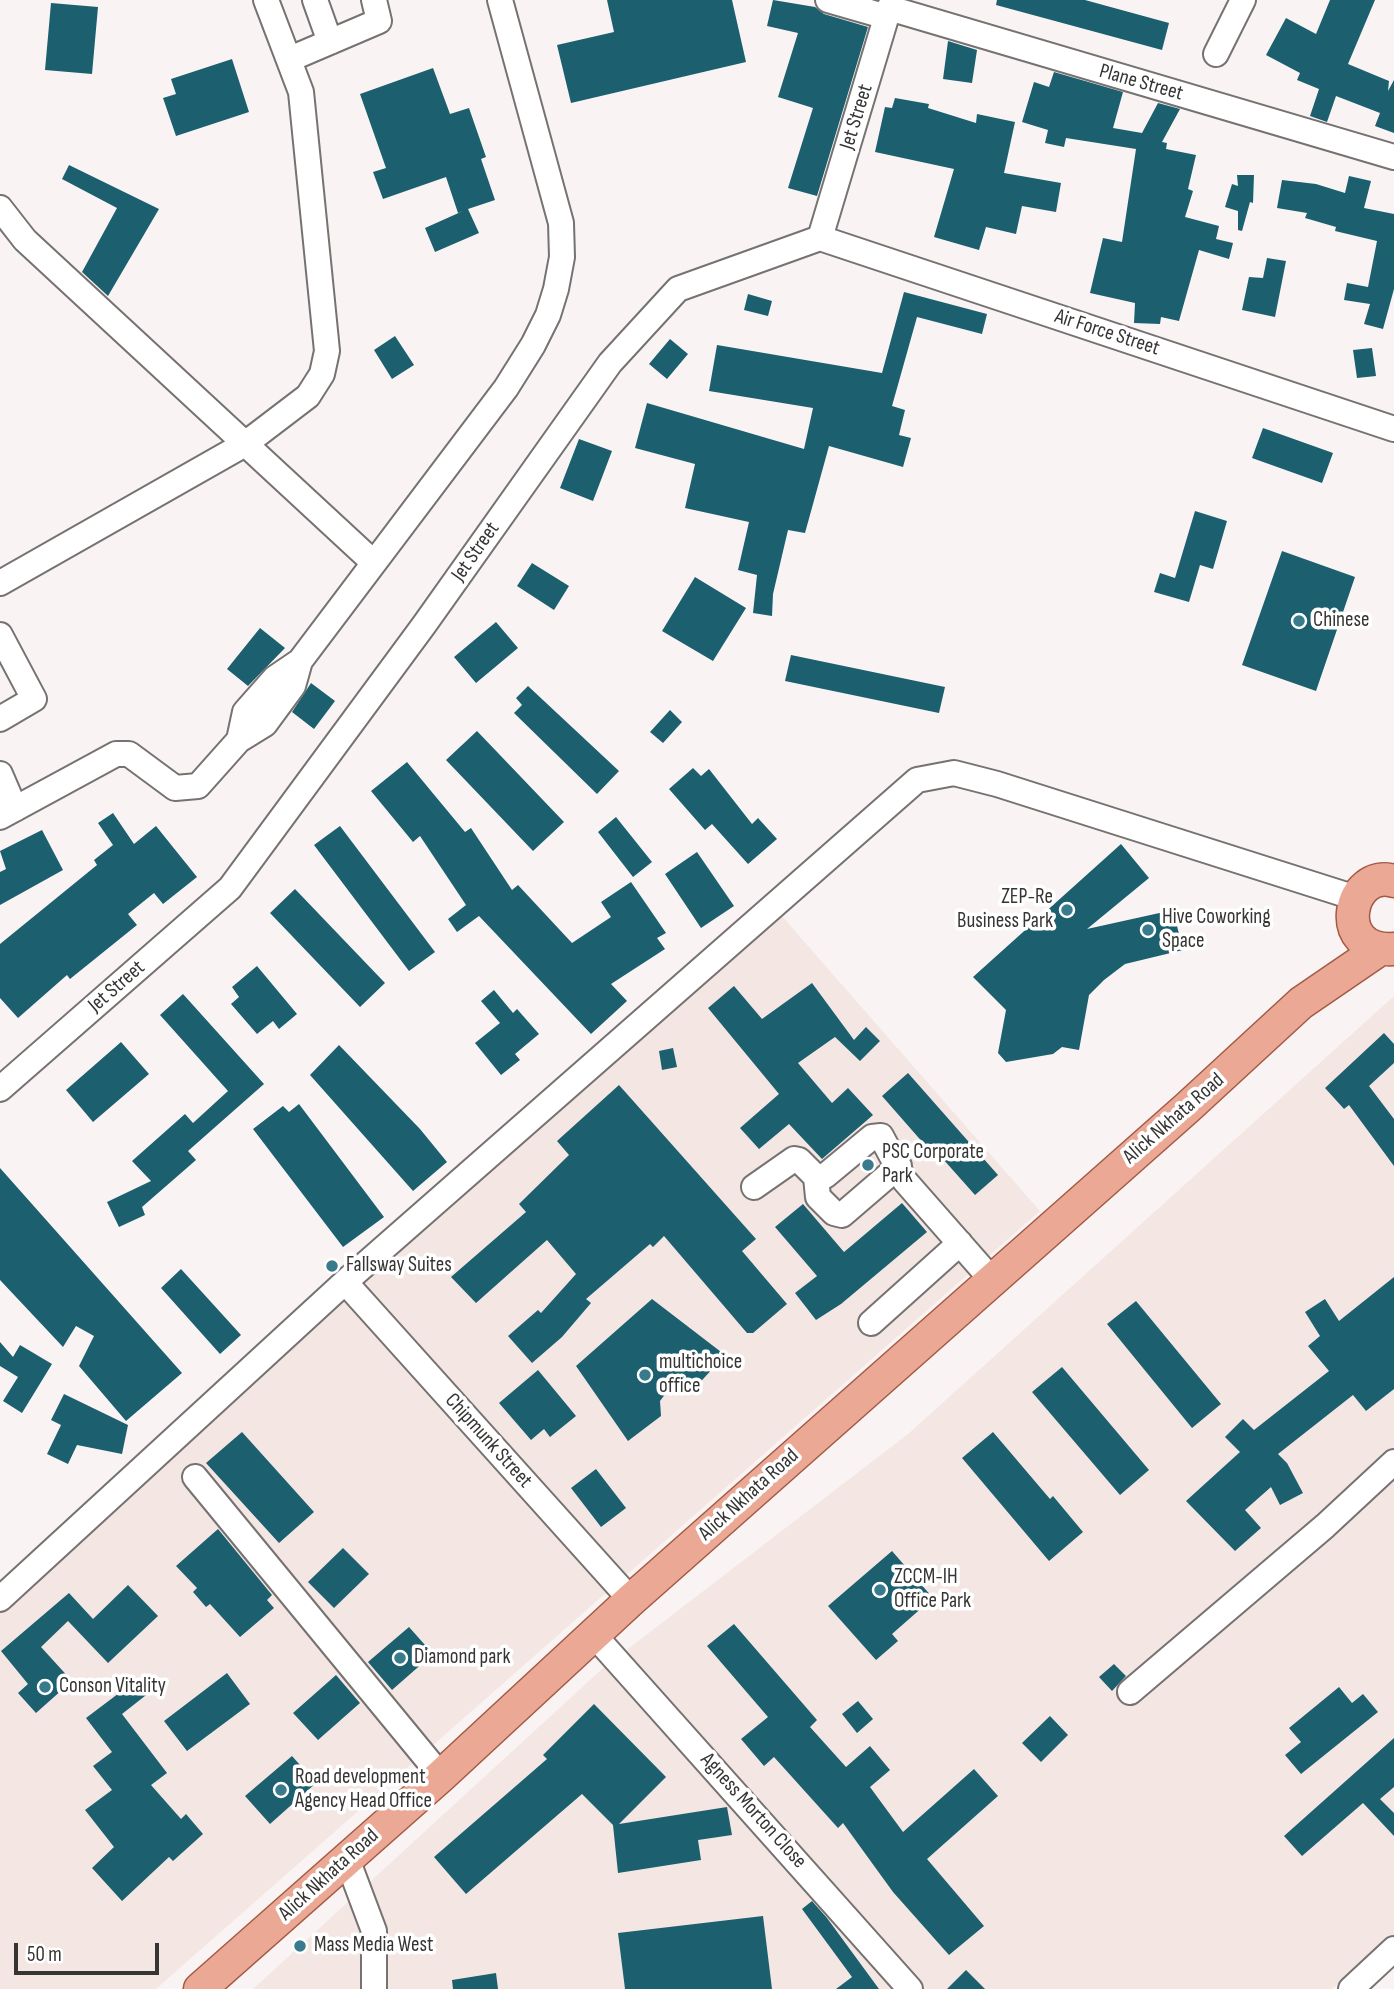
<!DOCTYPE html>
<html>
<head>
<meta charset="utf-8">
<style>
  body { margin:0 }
  #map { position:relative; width:1394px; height:1989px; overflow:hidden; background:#f9f4f3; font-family:"Sofia Sans Condensed",sans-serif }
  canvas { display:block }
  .scale { position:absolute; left:14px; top:1943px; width:145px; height:32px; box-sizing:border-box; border:4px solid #363534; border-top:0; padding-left:9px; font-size:21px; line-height:24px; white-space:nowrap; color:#363534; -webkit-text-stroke:5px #fff; paint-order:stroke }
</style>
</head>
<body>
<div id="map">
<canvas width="1394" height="1989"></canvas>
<div class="scale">50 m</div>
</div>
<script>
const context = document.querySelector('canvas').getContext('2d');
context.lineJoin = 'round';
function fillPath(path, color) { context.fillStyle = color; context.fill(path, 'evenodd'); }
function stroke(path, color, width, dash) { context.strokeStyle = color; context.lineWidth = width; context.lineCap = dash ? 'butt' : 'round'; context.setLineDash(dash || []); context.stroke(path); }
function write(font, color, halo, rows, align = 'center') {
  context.font = font + ' "Sofia Sans Condensed",sans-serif'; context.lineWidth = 7; context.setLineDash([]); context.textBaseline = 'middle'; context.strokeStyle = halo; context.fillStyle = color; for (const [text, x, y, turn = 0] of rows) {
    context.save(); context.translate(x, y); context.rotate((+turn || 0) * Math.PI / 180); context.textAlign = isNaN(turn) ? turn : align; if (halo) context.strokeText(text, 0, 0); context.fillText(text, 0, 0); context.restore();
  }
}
const built = new Path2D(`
  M774,907L1040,1211L156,1989H0V1604Z
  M1394,996V1934L1332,1989H253L603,1668L908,1434Z`);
const building = new Path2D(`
  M607,0H732L746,62L571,103L557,45L614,32Z
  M773,0L815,7L824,14L868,27L817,196L788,188L813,108L778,97L798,33L767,26Z
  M997,0H1085L1169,23L1162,50L996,5Z
  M1330,0H1375L1348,64L1389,81L1388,91L1394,80V133L1375,126L1380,113L1336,96L1327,122L1310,116L1319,89L1297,80L1300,73L1266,55L1286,18L1316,34Z
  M51,3L98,7L92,74L45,70Z
  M948,41L977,50L972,83L943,79Z
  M232,59L249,112L176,136L163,98L176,94L171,79Z
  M433,68L450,114L469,108L486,157L481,159L495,200L468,209L479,233L435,252L425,228L463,211L458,213L446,177L383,199L373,172L386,168L360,94Z
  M1054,72L1123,92L1113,128L1142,133L1158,103L1180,109L1162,142L1167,143L1166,149L1196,155L1188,189L1193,191L1185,217L1219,226L1216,239L1233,243L1229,259L1199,250L1179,321L1161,317L1160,324L1134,323L1135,303L1090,293L1103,238L1122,242L1136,149L1066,138L1064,147L1045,143L1048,130L1022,122L1034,82L1049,87Z
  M895,98L929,104L928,108L976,123L977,114L1015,122L1004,173L1061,183L1056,212L1022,206L1016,234L986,227L979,250L934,237L954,169L875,152L885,107L892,108Z
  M69,165L159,209L108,296L82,272L117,208L62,179Z
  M1237,175H1254L1253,203L1250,202L1242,231L1238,230V211L1225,207L1232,184L1238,186Z
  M1349,176L1371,181L1364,208L1394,214V289L1383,329L1364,324L1370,304L1344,300L1347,283L1368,287L1377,241L1335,231L1336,227L1305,218L1307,213L1277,208L1282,180L1316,184L1345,193Z
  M1267,258L1286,261L1275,317L1242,310L1249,277L1263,278Z
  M904,292L987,314L982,334L917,317L892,406L905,410L899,435L911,438L903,467L829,446L805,533L788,530L773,594L772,616L753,613L757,575L738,570L749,522L685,508L695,464L635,448L647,403L804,449L813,408L709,391L717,345L882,373Z
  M748,294L772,301L768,316L744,310Z
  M395,336L414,365L392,379L374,350Z
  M670,339L688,354L667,379L649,364Z
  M1372,348L1376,376L1357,378L1353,350Z
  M1263,428L1333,453L1322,483L1252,458Z
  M579,439L612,451L593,501L560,488Z
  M1195,511L1227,521L1213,569L1200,565L1189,602L1154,592L1160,573L1175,578Z
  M1282,551L1355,577L1316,691L1242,665Z
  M532,563L569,586L554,610L517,586Z
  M695,577L746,608L713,661L662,631Z
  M496,622L518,648L476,683L454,657Z
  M260,628L285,648L248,686L227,669Z
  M791,655L945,687L939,713L785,681Z
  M311,683L335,701L314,729L292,712Z
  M528,686L619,771L597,794L514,713L522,705L516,698Z
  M670,710L682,722L663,743L650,732Z
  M477,731L564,822L533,851L446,760Z
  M407,762L465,832L471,828L512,890L518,885L572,943L611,917L601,902L631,882L666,933L657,938L665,949L611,984L627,1001L591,1034L479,916L457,932L448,919L466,905L420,836L413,842L371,791Z
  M693,768L701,776L709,769L752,824L758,818L777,839L748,864L712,824L705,830L669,789Z
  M113,813L134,844L156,826L197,877L163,904L154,893L128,914L137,925L70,979L67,975L18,1018L0,998V944L97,865L94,860L113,845L98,823Z
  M616,817L652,862L633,877L598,832Z
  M340,826L435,952L409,971L314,845Z
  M42,830L63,870L0,905V872L6,869L0,851Z
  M1121,844L1149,878L1087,929L1173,910L1183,950L1125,964L1104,980L1089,995L1079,1050L1062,1047L1053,1054L1006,1062L998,1053L1006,1010L973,977Z
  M697,852L734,906L701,928L665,874Z
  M295,889L385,983L360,1007L270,913Z
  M257,966L297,1014L279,1029L273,1021L257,1034L231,1004L239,997L232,987Z
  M812,983L854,1040L866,1027L880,1041L860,1061L835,1037L798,1063L832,1103L848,1088L873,1115L822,1159L789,1124L759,1149L740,1128L779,1094L708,1008L734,986L762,1019Z
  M494,990L513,1013L517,1009L539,1034L515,1054L520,1060L501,1075L475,1043L500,1023L481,1001Z
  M183,994L264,1084L188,1151L196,1160L142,1207L145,1215L119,1227L107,1202L151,1181L132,1161L185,1114L193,1123L228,1091L160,1015Z
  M1384,1033L1394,1044V1063L1369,1086L1394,1119V1166L1349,1105L1344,1109L1325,1088Z
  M121,1042L149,1074L93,1122L66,1090Z
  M339,1045L420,1129L447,1162L413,1191L310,1075Z
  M673,1048L677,1067L662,1070L659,1051Z
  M908,1073L998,1175L975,1195L935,1150L932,1153L882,1096Z
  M619,1085L756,1239L742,1251L787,1304L753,1333H747L664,1236L653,1247L650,1244L586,1299L591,1303L562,1337L532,1363L508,1336L538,1310L541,1313L576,1274L547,1240L476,1303L451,1277L526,1212L519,1204L569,1155L557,1141Z
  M299,1104L384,1217L343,1247L253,1129L283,1106L289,1112Z
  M0,1168L182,1373L126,1421L79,1366L94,1336L76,1326L63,1347L0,1280Z
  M902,1203L927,1232L841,1304L816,1320L795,1293L817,1276L775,1227L803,1204L844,1252Z
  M181,1269L241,1335L220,1354L161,1288Z
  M1394,1277V1389L1366,1411L1353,1395L1278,1454L1287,1463L1303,1493L1280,1505L1271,1487L1245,1510L1261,1528L1235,1551L1186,1501L1240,1452L1225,1437L1243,1419L1254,1430L1329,1371L1308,1346L1320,1336L1305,1312L1325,1299L1339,1321Z
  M652,1299L725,1355L694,1389L684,1384L669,1389L660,1401L661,1416L628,1441L576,1366Z
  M1136,1301L1221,1404L1192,1428L1107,1324Z
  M0,1342L13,1357L20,1345L52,1364L22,1413L3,1401L18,1377L0,1366Z
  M1062,1367L1149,1470L1120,1495L1032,1392Z
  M538,1370L576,1416L550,1437L544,1429L531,1440L499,1403Z
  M64,1394L128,1425L122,1454L77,1445L68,1464L47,1454L61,1425L51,1420Z
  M242,1432L314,1512L279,1543L206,1463Z
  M993,1432L1050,1499L1053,1496L1083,1532L1049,1561L962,1458Z
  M596,1469L626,1508L601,1527L571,1488Z
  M218,1529L272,1595L267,1600L274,1608L240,1637L210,1604L206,1607L193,1592L197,1588L176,1566Z
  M343,1548L369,1574L334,1608L308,1582Z
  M892,1551L933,1598L892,1634L898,1641L876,1660L828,1606Z
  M128,1585L158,1616L108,1663L68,1621L41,1647L72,1681L36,1713L18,1693L28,1684L1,1651L69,1593L93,1619Z
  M734,1624L817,1720L810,1727L846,1767L870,1746L890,1770L870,1787L903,1832L974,1769L998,1796L927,1859L984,1926L949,1955L893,1892L843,1823L838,1828L774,1757L764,1766L741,1739L768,1717L707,1646Z
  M409,1627L433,1654L392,1690L368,1662Z
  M1114,1664L1126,1676L1112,1691L1099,1677Z
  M227,1673L250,1704L187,1751L164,1721Z
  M336,1675L360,1703L318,1740L293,1713Z
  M139,1678L150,1692L122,1714L167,1773L151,1785L181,1819L186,1814L203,1834L173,1861L169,1857L122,1901L92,1868L114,1847L85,1810L112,1790L93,1766L112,1752L86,1718Z
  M1339,1687L1352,1703L1363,1694L1378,1712L1301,1774L1285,1755L1301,1742L1289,1728Z
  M858,1701L873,1719L857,1733L842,1714Z
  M594,1704L666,1777L619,1824L727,1807L732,1835L698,1840L701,1860L618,1873L613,1825L582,1794L466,1894L434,1857L547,1759L543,1755Z
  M1050,1716L1068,1735L1041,1762L1022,1743Z
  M1394,1738V1787L1380,1799L1394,1813V1836L1363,1803L1302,1856L1284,1836Z
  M292,1756L316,1783L270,1824L245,1796Z
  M812,1901L827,1918L879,1989H836L852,1977L802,1909Z
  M763,1916L772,1989H625L618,1933Z
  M966,1970L985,1989H947Z
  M496,1973L498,1989H453L452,1980Z`);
const minor = new Path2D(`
  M315,0L330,42
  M828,0L887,17
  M889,8L1394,157
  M1216,54L1243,0
  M290,59L379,21L374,0
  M0,208L25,240L374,563
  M820,238L1394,429
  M0,583L245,444L308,396L322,374L327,351L301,92L266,0
  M0,635L34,699L0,719
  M239,740L245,712L275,678L300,661L506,388L533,345L548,315L556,289L562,257L561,223L500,0
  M0,774L15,809
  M0,817L116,754H129L175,788L198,786L239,740L265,724L293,686L300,661
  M0,1089L230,888L424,625L610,363L678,289L820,238L889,8
  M816,1177L818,1197L834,1213L842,1215L899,1166
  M754,1187L794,1159L799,1160L816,1177L825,1176L872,1137L881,1136L905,1181L992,1280
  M345,1282L631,1600
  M871,1323L960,1243
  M195,1477L441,1776
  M0,1599L345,1282L917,780L954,773L997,784L1356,898
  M594,1635L910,1989
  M1130,1692L1325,1526L1394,1462
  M347,1859L374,1931V1989
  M1351,1989L1394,1949`);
const major = new Path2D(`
  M1394,881C1349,867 1330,953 1394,949
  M200,1989L441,1776L631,1600L1187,1108L1301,1003L1380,949`);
const markers = [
  [1299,621,7,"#397b8c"],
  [1067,910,7,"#397b8c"],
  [1148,930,7,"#397b8c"],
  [868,1165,7,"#397b8c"],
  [332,1266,7,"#397b8c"],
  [645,1375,7,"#397b8c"],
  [880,1590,7,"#397b8c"],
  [400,1658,7,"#397b8c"],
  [45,1687,7,"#397b8c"],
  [281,1790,7,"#397b8c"],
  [300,1946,7,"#397b8c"]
];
const streetNames = [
  ["Plane Street",1141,83,16],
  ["Jet Street",857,117,-73],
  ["Air Force Street",1107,333,18],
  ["Jet Street",476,552,-55],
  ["Jet Street",117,987,-41],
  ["Alick Nkhata Road",1174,1119,-41],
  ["Chipmunk Street",488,1441,48],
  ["Alick Nkhata Road",749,1495,-42],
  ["Agness Morton Close",753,1811,48],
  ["Alick Nkhata Road",329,1875,-42]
];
const poiNames = [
  ["Chinese",1313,621],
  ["ZEP-Re",1053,898,"right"],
  ["Business Park",1053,922,"right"],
  ["Hive Coworking",1162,918],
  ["Space",1162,942],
  ["PSC Corporate",882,1153],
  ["Park",882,1177],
  ["Fallsway Suites",346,1266],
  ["multichoice",659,1363],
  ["office",659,1387],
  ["ZCCM-IH",894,1578],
  ["Office Park",894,1602],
  ["Diamond park",414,1658],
  ["Conson Vitality",59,1687],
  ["Road development",295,1778],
  ["Agency Head Office",295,1802],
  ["Mass Media West",314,1946]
];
fillPath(built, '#f4e7e3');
fillPath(building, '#1c5f6f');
stroke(minor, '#767271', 28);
stroke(major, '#a35a45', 35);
stroke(minor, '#fff', 24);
stroke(major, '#eba895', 32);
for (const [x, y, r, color] of markers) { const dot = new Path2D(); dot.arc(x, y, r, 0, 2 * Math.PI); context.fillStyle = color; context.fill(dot); stroke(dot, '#fff', 2.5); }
write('21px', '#363534', '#fff', streetNames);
write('21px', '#363534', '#fff', poiNames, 'left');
</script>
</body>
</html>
